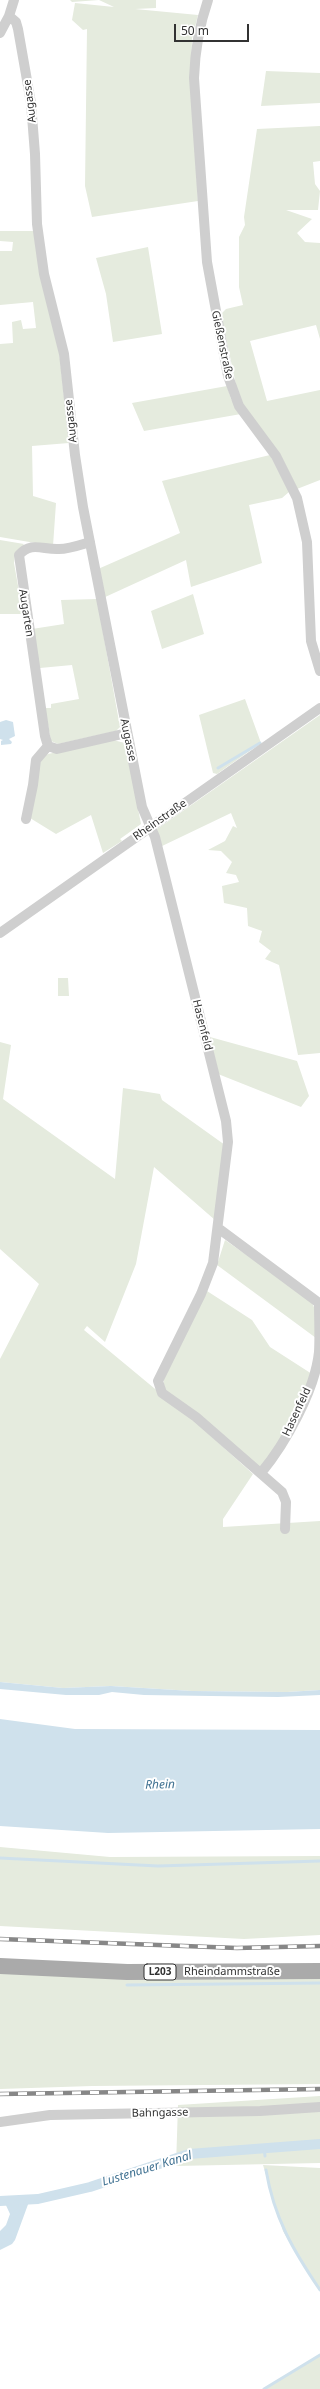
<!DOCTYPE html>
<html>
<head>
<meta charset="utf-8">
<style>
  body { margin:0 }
  #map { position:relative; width:320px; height:2389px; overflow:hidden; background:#fff; font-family:"Noto Sans",sans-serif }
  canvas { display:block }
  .scale { position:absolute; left:174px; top:24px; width:75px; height:18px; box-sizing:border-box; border:2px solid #323232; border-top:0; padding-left:5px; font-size:12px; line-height:14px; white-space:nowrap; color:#323232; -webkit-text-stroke:3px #fff; paint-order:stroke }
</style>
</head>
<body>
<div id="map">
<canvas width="320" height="2389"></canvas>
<div class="scale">50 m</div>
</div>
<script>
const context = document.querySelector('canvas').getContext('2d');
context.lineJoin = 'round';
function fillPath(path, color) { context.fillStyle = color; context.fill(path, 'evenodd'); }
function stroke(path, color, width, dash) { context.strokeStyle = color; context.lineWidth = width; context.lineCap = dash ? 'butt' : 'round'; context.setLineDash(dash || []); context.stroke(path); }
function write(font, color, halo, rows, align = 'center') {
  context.font = font + ' "Noto Sans",sans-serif'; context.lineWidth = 4; context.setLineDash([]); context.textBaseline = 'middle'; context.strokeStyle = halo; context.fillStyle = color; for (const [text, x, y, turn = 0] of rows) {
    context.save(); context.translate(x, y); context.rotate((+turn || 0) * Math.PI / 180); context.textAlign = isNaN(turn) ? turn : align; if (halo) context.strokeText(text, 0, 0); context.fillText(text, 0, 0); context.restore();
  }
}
const green = new Path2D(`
  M70,0H156V8L135,9L198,15L192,39L191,86L198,201L92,217L85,186L87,29L83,30L72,20L75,3L114,7L99,0L72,2Z
  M266,71L320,73V103L261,106Z
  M320,126V161L313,162L315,184L320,191L318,210H286L312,219L297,233L305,242L320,243V339L316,325L250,341L267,401L320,390V480L297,489L245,409L236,385L221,314L226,309L243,305L239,287V237L245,225L244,217L257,129Z
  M0,231H34L57,332L69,443L32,446L33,496L56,503L53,546L0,537V344L13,343L12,322L21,320L23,329L36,328L33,302L0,305V251H12L13,242L0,241Z
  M148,247L162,334L113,342L106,294L96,258Z
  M227,386L231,399L241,414L144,431L132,403Z
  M270,455L289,492L282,498L249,505L262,563L191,587L186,560L103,598L98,569L180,533L162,481Z
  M0,540L24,544L15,555L14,563L23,614H0Z
  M193,594L204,634L162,649L151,611Z
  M97,599L120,727L116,731L58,744L51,741L45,708H51V704L79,699L72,665L40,668L32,629L64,624L61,600Z
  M245,699L261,743L217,774L213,773L199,715Z
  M320,715V1053L298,1055L279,965L265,959L271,951L259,942L262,931L248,926L247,908L224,903L222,886L239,882L236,875L226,873L232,862L221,851L208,850L225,841L233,826L237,828L231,813L160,847L157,829Z
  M113,740L125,743L141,824L120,839L122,841L103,853L91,815L56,834L30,818L41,758L48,754Z
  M58,978H68L69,996H58Z
  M210,1037L297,1061L309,1096L301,1107L218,1074Z
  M0,1042L11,1045L3,1099L115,1179L123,1088L160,1094L162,1100L225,1145L215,1220L154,1167L136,1264L105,1342L87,1326L84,1330L201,1427L253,1474L223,1519V1527L320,1521V1690L287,1692L192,1691L111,1686L63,1688L0,1682V1359L39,1284L0,1249Z
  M225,1240L311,1300L316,1312V1338L217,1265Z
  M207,1291L252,1320L270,1347L312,1374L285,1434L261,1468L165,1391L163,1377Z
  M0,1847L110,1857L320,1856V1935L244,1939L0,1926Z
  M0,1970L320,1975V2084L92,2086L0,2089Z
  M320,2096V2163L176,2166L178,2105Z
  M263,2165L320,2168V2289L296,2253L283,2231Z
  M320,2355V2389H264Z`);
const water = new Path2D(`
  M6,720L13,722L15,736L9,739L12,742L11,744L1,745V741L3,740L0,739V722Z
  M0,1682L63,1688L111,1686L192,1691L287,1692L320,1690V1695L278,1697L144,1695L112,1692L99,1695H66L0,1689Z
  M0,1719L75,1729L320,1730V1829L108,1833L0,1826Z
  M30,2199L15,2240L12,2244L0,2250V2231L6,2225L10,2214L4,2201Z`);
const stream = new Path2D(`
  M218,768L260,743
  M0,1858L158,1866L320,1861
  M127,1985L320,1983
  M264,2147L265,2156
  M266,2170C274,2218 293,2250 320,2290
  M264,2389L320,2355`);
const canal = new Path2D(`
  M0,2201L38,2199L90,2187L189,2154L320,2144`);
const street = new Path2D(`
  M208,0C199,26 195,50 194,78L207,262L228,376L239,406L276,456L297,498L307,542L311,641L320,671
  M9,16L16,22L18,29L31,103L35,154L37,224L44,274L64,354L75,455L83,507L142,807L155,837L226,1121L228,1142L213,1263L201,1294L158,1381L162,1393L196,1417L282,1492L286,1502L285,1529
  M0,33L9,16L14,0
  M90,542C80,545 69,549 59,549C43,550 31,541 19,555L45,736L48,746L57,749L127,733
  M26,819L33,785L36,760L48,746
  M0,933L320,708
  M218,1228L319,1303C319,1319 320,1336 319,1352C315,1391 285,1444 261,1473
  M0,2122L50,2115L260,2111L320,2107`);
const primary = new Path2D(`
  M0,1966L127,1972L320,1971`);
const rail = new Path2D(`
  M0,1939L237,1948L320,1946
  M0,2094L320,2089`);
const shields = [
  [160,1972,32]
];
const shieldNames = [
  ["L203",160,1972]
];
const streetNames = [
  ["Augasse",30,101,-97],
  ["Gießenstraße",222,345,78],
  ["Augasse",71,421,-96],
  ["Augarten",26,613,81],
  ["Augasse",128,740,78],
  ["Rheinstraße",160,820,-35],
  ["Hasenfeld",202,1025,76],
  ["Hasenfeld",297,1412,-65],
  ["Rheindammstraße",232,1972],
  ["Bahngasse",160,2113,-1]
];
const waterNames = [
  ["Rhein",160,1785,-1],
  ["Lustenauer Kanal",147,2169,-17]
];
fillPath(green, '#e5ebde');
fillPath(water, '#cfe1ec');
stroke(stream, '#cfe1ec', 3);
stroke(canal, '#cfe1ec', 10);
stroke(street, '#cfcfcf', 10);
stroke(primary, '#aaa', 16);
stroke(rail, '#878787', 4.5);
stroke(rail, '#fff', 3, [9]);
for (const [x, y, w] of shields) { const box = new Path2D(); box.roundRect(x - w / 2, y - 8, w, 16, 3); context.fillStyle = '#fff'; context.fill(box); stroke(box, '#323232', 1); }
write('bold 10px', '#323232', null, shieldNames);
write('11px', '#323232', '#fff', streetNames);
write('italic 12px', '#427393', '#fff', waterNames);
</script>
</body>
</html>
